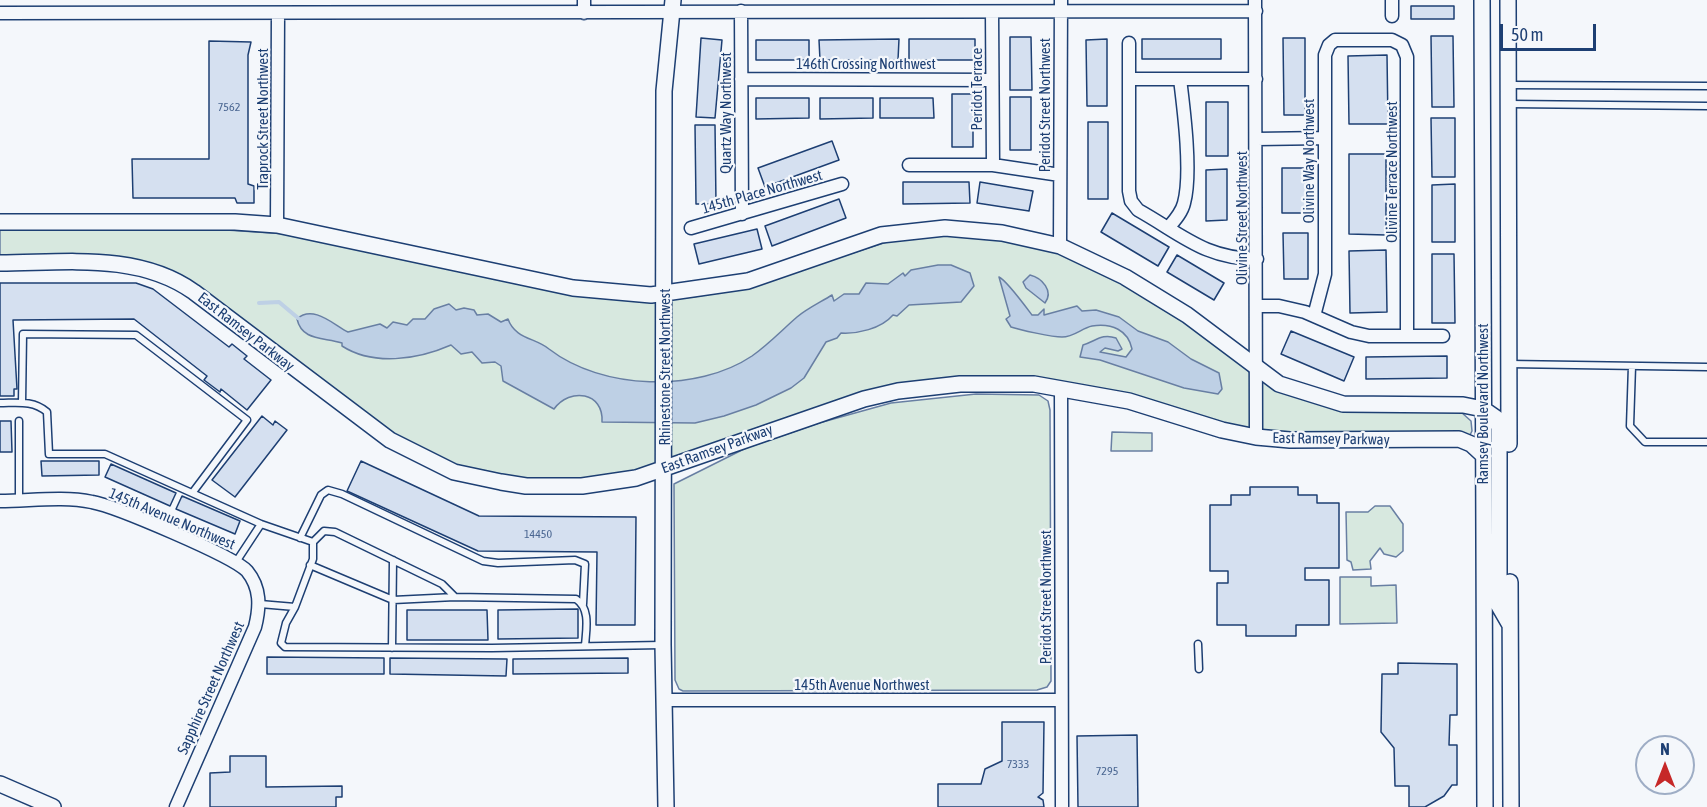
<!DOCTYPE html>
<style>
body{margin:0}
#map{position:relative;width:1707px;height:807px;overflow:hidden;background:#f4f7fb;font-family:"Asap Condensed",sans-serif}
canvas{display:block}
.north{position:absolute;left:1635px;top:735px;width:60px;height:60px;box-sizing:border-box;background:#f4f7fb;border:2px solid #9eadc5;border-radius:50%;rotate:0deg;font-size:16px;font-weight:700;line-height:24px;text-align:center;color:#1d3f73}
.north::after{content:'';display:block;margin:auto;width:21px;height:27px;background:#c62828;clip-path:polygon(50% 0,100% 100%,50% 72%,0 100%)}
.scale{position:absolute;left:1500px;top:24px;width:96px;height:27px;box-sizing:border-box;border:3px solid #1d3f73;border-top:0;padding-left:8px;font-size:18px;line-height:21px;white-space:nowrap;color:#1d3f73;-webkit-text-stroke:4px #f4f7fb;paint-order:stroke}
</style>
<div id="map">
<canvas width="1707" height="807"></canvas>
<div class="north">N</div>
<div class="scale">50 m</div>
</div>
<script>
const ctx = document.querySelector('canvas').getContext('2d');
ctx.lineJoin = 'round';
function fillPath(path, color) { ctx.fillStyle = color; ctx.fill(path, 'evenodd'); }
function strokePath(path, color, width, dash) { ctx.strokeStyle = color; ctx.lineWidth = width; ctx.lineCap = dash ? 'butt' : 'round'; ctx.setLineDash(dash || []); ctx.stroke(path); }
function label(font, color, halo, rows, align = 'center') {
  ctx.font = font + ' "Asap Condensed",sans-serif'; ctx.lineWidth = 4.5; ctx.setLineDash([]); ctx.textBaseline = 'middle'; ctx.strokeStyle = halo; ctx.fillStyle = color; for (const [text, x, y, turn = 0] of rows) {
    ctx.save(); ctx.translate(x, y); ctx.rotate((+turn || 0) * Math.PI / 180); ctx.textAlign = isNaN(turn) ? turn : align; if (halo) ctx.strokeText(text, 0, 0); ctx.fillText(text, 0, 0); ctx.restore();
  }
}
const green = new Path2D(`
 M0,230H226L287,234L571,295L642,301L693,297L741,289L896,239L946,234L1004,239L1051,250L1091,266L1157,302L1307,400L1461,412L1471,421L1472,431L1469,437L1280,432L1228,425L1056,382L834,402L644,470L599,479L536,481L473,471L434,457L398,438L154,265L124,258L0,257Z
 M976,394L1039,395L1048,401L1050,410L1051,681L1047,687L1037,690L683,691L679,689L675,680L674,484L746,448L819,423L891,403Z
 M1112,432L1152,433V451H1111Z
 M1375,506H1390L1403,524V551L1396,557L1384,554L1380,548L1370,561L1371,569L1353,570L1351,562L1347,560L1346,512H1368Z
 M1340,577H1371V586L1396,585L1397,623L1340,624Z`);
fillPath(green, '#d7e8df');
strokePath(green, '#687fa3', 1.5);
const water = new Path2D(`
 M938,265H951L970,273L974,286L961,302L909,305L897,316L893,315C881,329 857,334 841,333L837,338L826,342L804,378L791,388L756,405L724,416L695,423L602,422C604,392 570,387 554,409L503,381L501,366L495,362L482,363L472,352L461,354L451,345C417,360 373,366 342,346V343C323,337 302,341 297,319C313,304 334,325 348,332L380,324L387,328L393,322L407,325L413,319H425L434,309L449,304L456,310L464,308L474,310L477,315L488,314L501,322L508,319C515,339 536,338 549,349C602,390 697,393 752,356C769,344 782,330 797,317C808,308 821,302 832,295L834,301L844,294H859L866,283L888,284L903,273L905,276L911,270Z
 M1030,275C1042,278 1054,291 1045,303L1026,288L1023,282Z
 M999,277C1006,280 1026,307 1032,315H1038L1044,309V315L1077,306L1082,311L1096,310L1119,317L1138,331L1168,342L1191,359L1219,373L1222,389L1218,394L1184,388L1100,360L1080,357L1083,345C1096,341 1102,333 1116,338L1122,349L1118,351L1105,348L1100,352L1126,357L1132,349C1128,330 1112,323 1092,326C1082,328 1074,337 1062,337C1052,337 1020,330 1011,327L1006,319L1010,316Z`);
fillPath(water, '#bed0e5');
strokePath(water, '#687fa3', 1.5);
strokePath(new Path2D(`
 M259,303L279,302L298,318`), '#bed0e5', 4);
const building = new Path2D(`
 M1411,6H1454V19H1411Z
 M1431,36H1453L1454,107H1432Z
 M1010,37H1031L1032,90H1010Z
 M701,38L722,40L715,118L696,117Z
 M1283,38H1305V115H1284Z
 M899,39L898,60H820L819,40Z
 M909,39H975V60H909Z
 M1107,39V106H1087L1086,40Z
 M1142,39H1221V59H1142Z
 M756,40H809V60H756Z
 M209,41L251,42L248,55V184L254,186V203H237L235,198H133L132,159H209Z
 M1387,55L1388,124H1349L1348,56Z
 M952,94H973V147H952Z
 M1010,97H1031V150H1010Z
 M756,98H809V118L756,119Z
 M820,98H873V118L820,119Z
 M880,98H933L934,118H880Z
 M1206,102H1228V156H1206Z
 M1431,118H1455V177H1432Z
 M1088,122H1108V199H1088Z
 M695,125H715L716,204H696Z
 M832,141L839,160L765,187L758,168Z
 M1349,154H1386V235L1349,234Z
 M1282,168H1306L1307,213H1282Z
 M1227,169V220L1206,221V170Z
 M903,182H969L970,203L903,204Z
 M980,182L1033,191L1029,211L977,203Z
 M1455,184V242H1432V185Z
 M839,199L846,218L772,246L765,226Z
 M1112,213L1169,247L1158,266L1101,232Z
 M757,229L762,249L699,264L694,244Z
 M1283,233H1308V279H1284Z
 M1386,250L1387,312L1350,313L1349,251Z
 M1432,254H1454L1455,323H1432Z
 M1177,255L1224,283L1214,300L1167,272Z
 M0,283H136L153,289L229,347L232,344L247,356L244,359L271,380L247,410L221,389L220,392L204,380L207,376L134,319L13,320L17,389H14V396H0Z
 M1291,331L1354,357L1344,381L1281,354Z
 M1447,356V378L1366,379V357Z
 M262,416L273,425L275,421L287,430L235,497L212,480Z
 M0,421H11L12,452H0Z
 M41,461H99V475L42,476Z
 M361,461L479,516L636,517L635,625H596L597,552L478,551L347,491Z
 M111,464L176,493L170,506L105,477Z
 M1250,487H1298V495H1317V503H1339V568H1305V580H1329V625H1296V636H1246V625H1217V583H1228V571H1210V505H1231V495H1250Z
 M182,496L240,521L235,534L176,509Z
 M578,609V638L498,639V610Z
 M407,610H487L488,640H407Z
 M267,657L384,658V674H267Z
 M390,658L507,659L506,676L390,674Z
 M628,658V673L513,674V659Z
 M1398,663L1457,664V715H1450L1449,745H1457V785H1452L1444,796L1425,807H1409V786H1395L1394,748L1381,732L1382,674H1398Z
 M1002,722H1044L1043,793L1038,797L1043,800L1044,807H938V784H981L985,769L1002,761Z
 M1137,735L1138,807H1078L1077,736Z
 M230,756H266V787L342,786V797H336V807H210V773L230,772Z`);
fillPath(building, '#d5e0f0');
strokePath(building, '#1d3f73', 1.5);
const service = new Path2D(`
 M1510,85L1707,86
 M1509,104L1707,106
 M1509,364L1707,367
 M1632,366L1630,426L1645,442H1707
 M0,403C17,403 33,400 47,412L49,454H105L261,524L313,542V559L295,607L260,604
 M22,403L23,334L136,335L247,420L193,492
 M19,421V500
 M300,538L321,495L328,490L342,494L483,561L498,563L575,560L585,564L583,604
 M313,542L324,531L335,532L442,584L455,597L576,599C591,609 586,630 585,646
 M236,562L261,524
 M310,565L393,600L455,597
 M295,607L286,623L281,643L285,647L492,648L662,645
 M1198,644L1199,669
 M392,648L393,560`);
const minor = new Path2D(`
 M1255,0L1256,437
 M1392,0V16
 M741,11L742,214
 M992,12L993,165
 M0,13L1256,11
 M584,13V0
 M1129,43V191L1131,201L1138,210C1181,234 1205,259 1257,259
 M741,79L991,80
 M1129,79H1256
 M1257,139L1324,138
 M909,165H993L1060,175
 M277,225L278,13
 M1169,227C1175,220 1182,212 1184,203C1192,174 1184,111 1180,79
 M691,228L842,184
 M1060,246L1061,0
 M1257,306H1279L1305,312L1351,332L1369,336H1443
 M1314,316L1325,274V55L1329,45L1335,40H1392L1402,45L1407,57V336
 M1061,388L1062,807
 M0,501C30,501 63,496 92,502C115,506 233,556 247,571C261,588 260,607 255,627L176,807
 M664,700H1061`);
const tertiary = new Path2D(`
 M1482,0L1485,807
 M1508,0L1509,444
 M0,222H235L277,225L573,288L651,295L748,281L881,235L945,228L1002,233L1060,246L1125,277L1187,315L1279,384L1343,404L1463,405L1483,409L1496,418L1499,428V606L1510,625
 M0,263C65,263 138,252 194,292L390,440L454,472L501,482L526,486H582L636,478L864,399L898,391L960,384H1034L1129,401L1222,430L1256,437L1290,440L1459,439L1471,444L1484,456
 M1510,582L1511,807
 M0,784L53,807
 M666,807L663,645L664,91L673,0`);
strokePath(service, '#1d3f73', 9);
strokePath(minor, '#1d3f73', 15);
strokePath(tertiary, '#1d3f73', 18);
strokePath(service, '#f4f7fb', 6);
strokePath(minor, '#f4f7fb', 12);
strokePath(tertiary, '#f4f7fb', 15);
label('12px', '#4b6792', null, [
 ["7562",229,107],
 ["14450",538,534],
 ["7333",1018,764],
 ["7295",1107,771]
]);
label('15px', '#1d3f73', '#f4f7fb', [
 ["146th Crossing Northwest",866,64],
 ["Peridot Terrace",977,89,-90],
 ["Peridot Street Northwest",1045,105,-90],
 ["Quartz Way Northwest",726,113,-90],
 ["Traprock Street Northwest",263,119,-90],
 ["Olivine Way Northwest",1309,161,-90],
 ["Olivine Terrace Northwest",1392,172,-90],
 ["145th Place Northwest",762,192,-16],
 ["Olivine Street Northwest",1242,218,-90],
 ["East Ramsey Parkway",246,332,38],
 ["Rhinestone Street Northwest",665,367,-90],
 ["Ramsey Boulevard Northwest",1483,404,-90],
 ["East Ramsey Parkway",1331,439,1],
 ["East Ramsey Parkway",717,449,-20],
 ["145th Avenue Northwest",172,519,23],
 ["Peridot Street Northwest",1046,597,-90],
 ["145th Avenue Northwest",862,685],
 ["Sapphire Street Northwest",211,688,-66]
]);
</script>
